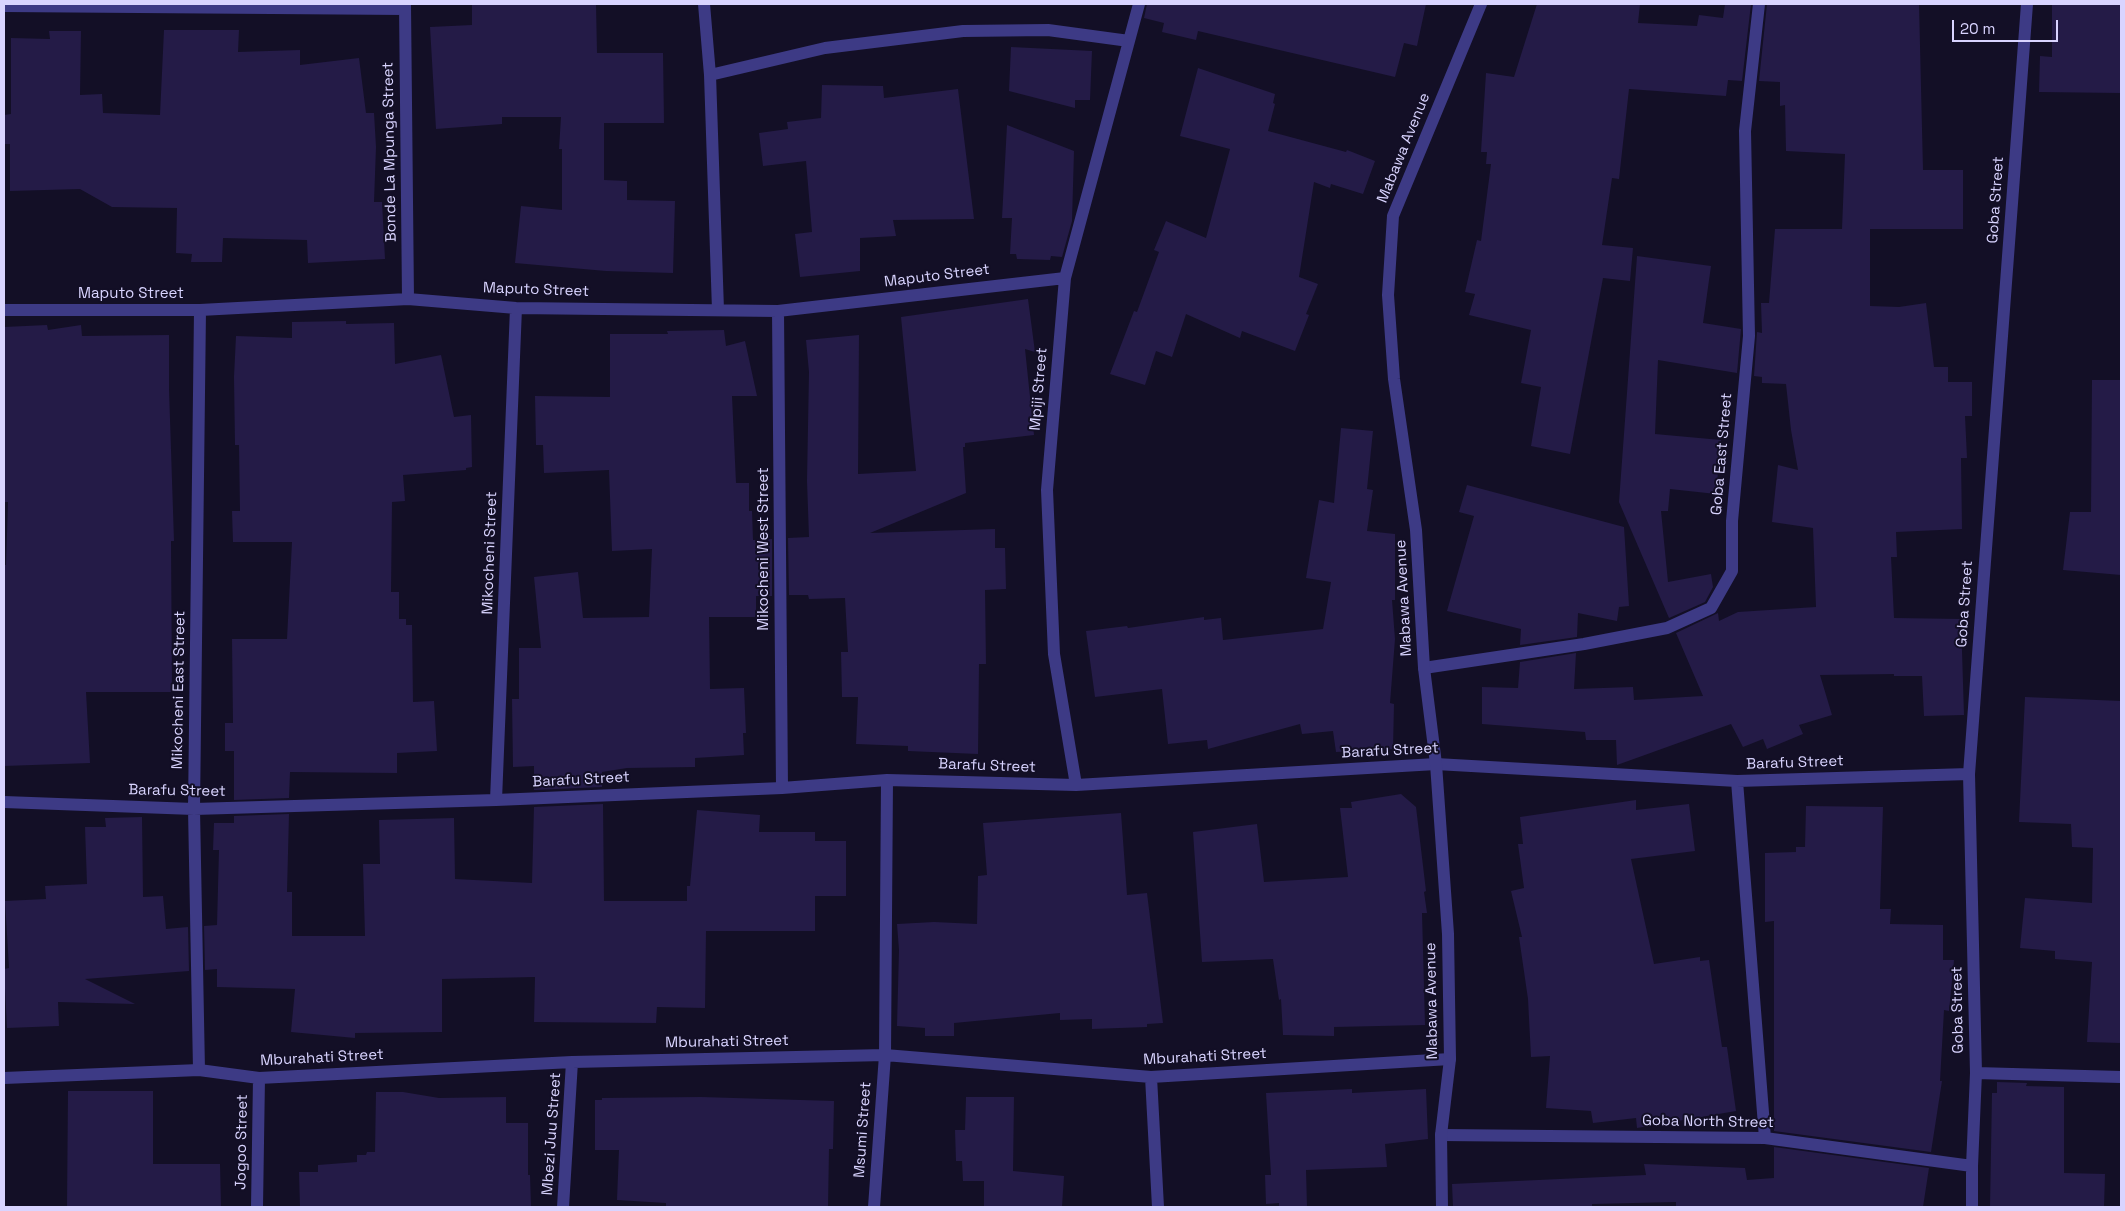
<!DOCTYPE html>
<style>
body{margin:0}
#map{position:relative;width:2125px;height:1211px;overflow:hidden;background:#130f26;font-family:"Space Grotesk",sans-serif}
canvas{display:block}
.frame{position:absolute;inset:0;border:5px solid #d9d4ff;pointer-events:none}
.scale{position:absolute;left:1952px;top:20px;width:106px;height:22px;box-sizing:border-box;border:2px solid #d9d4ff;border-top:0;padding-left:6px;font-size:15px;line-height:18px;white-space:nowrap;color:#d9d4ff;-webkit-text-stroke:4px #130f26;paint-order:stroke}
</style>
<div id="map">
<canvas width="2125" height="1211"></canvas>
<div class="frame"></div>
<div class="scale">20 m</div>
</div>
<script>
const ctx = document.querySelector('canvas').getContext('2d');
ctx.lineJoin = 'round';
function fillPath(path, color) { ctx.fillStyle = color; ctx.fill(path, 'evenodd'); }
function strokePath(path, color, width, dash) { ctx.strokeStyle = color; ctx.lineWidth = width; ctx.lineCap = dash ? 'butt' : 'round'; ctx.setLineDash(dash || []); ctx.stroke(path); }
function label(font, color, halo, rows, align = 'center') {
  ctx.font = font + ' "Space Grotesk",sans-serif'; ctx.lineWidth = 4; ctx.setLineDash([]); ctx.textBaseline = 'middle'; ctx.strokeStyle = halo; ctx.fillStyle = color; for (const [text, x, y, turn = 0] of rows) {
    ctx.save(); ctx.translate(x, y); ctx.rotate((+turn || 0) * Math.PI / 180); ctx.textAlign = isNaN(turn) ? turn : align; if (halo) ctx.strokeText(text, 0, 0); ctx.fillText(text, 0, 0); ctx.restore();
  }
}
fillPath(new Path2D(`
 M472,4H596L597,53H663L664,123H604V180L627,181V200L675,201L673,273L606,271L515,263L521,206L562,210V149H559L561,117H502V124L436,129L430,27L472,25Z
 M1147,4H1426L1417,46L1404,43L1395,77L1198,31L1196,40L1162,32L1164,23L1144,18Z
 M1537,4H1640L1638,23L1697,26L1699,15L1723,18L1725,4H1751L1742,81L1728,80L1726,96L1629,89L1619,179L1612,178L1602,245L1633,248L1630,281L1603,278L1570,454L1531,446L1541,387L1521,383L1531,330L1469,315L1475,294L1465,292L1477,240L1481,241L1491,164H1486L1487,152H1481L1486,73L1514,77Z
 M1767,4H1919L1923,170H1963V229H1870V306L1899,307L1926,303L1934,367H1948V382H1972V416H1965L1967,458H1961L1962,529L1896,532L1897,557H1891L1894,618L1961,619L1964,715L1924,716L1922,676H1894V674L1820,675L1832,715L1799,725L1803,734L1767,749L1763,739L1743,747L1731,724L1617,765L1616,740H1586L1585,732L1482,724V687L1518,688L1520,662L1576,653L1574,689L1633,687L1634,700L1703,696L1676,633L1718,613L1719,621L1738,612L1816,607L1813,528L1772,522L1778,465L1798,470L1791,430L1786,384L1762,383V377L1754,376L1757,332L1762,333L1761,303H1769L1775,229H1842L1845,154L1786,151L1785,105L1780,106V82L1759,81Z
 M2052,4H2121V93L2039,92L2040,56L2052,57Z
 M164,30H239L238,52L300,50V65L359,58L366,113H374L376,147L374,202H382L385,259L308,263L307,240L223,238L222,262H191L192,254L176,253L177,208L112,207L80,189L10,191V144H4V115L11,114V38L50,39L49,31H81L80,95L102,94L103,113L160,115Z
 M1011,47L1092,51L1090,100H1075V108L1009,91Z
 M1198,68L1275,94L1273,103L1275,104L1268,131L1346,152L1347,150L1375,161L1363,194L1331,184L1330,188L1314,182L1299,277L1318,284L1306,314L1309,315L1295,351L1242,331L1240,338L1186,314L1172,357L1156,351L1145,385L1110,374L1134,311L1137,312L1159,252L1154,250L1166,221L1206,238L1230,149L1180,136Z
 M822,85L883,86L884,98L958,89L974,219L893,220L896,236L860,238V271L800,277L795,234L812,232L806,161L763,166L759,133L788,129L787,122L821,118Z
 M1007,125L1074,151L1072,221L1062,257L1051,256L1050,260L1017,259L1016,254H1010L1012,218H1002Z
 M1637,256L1711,266L1703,323L1741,329L1737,373L1658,360L1655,434L1721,440L1716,494L1670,489L1668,511H1661L1668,582L1711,574L1713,587L1705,602L1669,618L1619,502Z
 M1028,299L1035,352L1025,349L1034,435L965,443V447H963L966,493L870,533L995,529V548H1005L1006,589L985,590L986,664H979L978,754L908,751V746L856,744L858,697H842L841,652H848L845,598L809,599L808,595H789L788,538L809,537L807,481L809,372L806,340L859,335L858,474L916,471L901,317Z
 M346,321V324L394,323L395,364L441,355L454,417L471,415L472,467L466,468V470L403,475L405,501L392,502L391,592H399V619H406V625H412L413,702L434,701L437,751L397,753V773L290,772L289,798L234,800V751H225V723H233L232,639H287L292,542H233L232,511H240L239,445H235L234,377L236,336L292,338V322Z
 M47,325L48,330L81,325L82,336L169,335V389L174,541H171L172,692H86L90,763L4,766V565H6L8,502H4V327Z
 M724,330L726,346L745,341L757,396H732L736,483H749V511H752L753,540L772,539V596H756V617H709L710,689L744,688L746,733H743L744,755L695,758V767L627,768L602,772V787L534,790V766L513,767L512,699H519V648H541L534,577L578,572L583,618L649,617L652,549L612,551L609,470L544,473L543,445H536L535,396L610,397V334H668L667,331Z
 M2092,380H2121V575L2063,570L2070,512H2091Z
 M1341,428L1373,431L1367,489L1373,490L1367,531L1395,534V600H1392L1395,639L1390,703L1394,704L1393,749L1336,752L1333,731L1302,734L1300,724L1208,749L1207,740L1168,744L1162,689L1095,697L1086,631L1127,626L1128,628L1204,617V620L1221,618L1223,640L1323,629L1331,582L1306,578L1319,500L1334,503Z
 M1467,485L1624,527L1629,606L1619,607L1617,621L1578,613L1577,637L1520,645L1521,629L1447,611L1474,516L1459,512Z
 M2025,697L2121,701V1043L2087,1042L2092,962L2055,959V951L2020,948L2025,898L2092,903L2093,848L2072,847L2071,824L2019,822Z
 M1401,794L1416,807L1426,891L1424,892L1427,913H1422L1425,1025L1334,1027V1036L1283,1035L1281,999L1279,1000L1273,959L1202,962L1193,832L1257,824L1264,882L1348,877L1340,808H1352L1351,802Z
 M1636,800V810L1689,804L1695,851L1631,859L1654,964L1700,957V961L1709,960L1722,1047H1727L1736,1111L1637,1128L1636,1118L1593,1123L1591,1111L1546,1108L1550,1056L1531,1057L1528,999L1519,937H1522L1511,891L1524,888L1518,844H1523L1520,817Z
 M603,804L604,901H687V886H690L697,810L760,815L759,832H815V841H846V896H815V931H706L705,1008L657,1007L656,1023L534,1022L535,977L442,979V1032L355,1033V1038L291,1032L295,989L217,987V969L205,970L204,926L217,925L219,850H213L214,823H234V816L289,814L287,892H292V936H365L363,864H380L379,820L454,818L455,879L532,883L534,807Z
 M1806,806L1883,807L1880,909H1891L1890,924L1943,925V960H1954L1949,1011L1944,1010L1940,1081H1942L1931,1152L1774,1131V921L1765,922V853L1796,852V847H1805Z
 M1121,813L1127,895L1147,893L1163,1023L1147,1024V1027L1092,1029V1019L1060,1020V1013L954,1023V1036H925V1028L897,1026L899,950L897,924L934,922L977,924L978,876L987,875L983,823Z
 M142,817L143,897L163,896L166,929L188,927L189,971L85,979L135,1004L58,1002L59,1026L7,1028L4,969L9,968L5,901L46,899L45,886L87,884L85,827H106L105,818Z
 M1997,1082L2027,1083L2026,1086L2064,1087V1173L2105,1174L2104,1207H1990L1992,1093H1997Z
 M1352,1089V1093L1426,1089L1428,1139L1385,1144L1387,1167L1306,1170L1307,1207H1279V1203L1266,1204L1265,1175H1271L1266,1093Z
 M68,1091H153V1164H220L221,1207H67Z
 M376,1092H403L439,1098L506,1097V1123H528V1175H530L531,1207H300L299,1172H318V1165L357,1162V1155H366L367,1152H375Z
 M701,1097L834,1101L833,1149H829L828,1207H666V1203L617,1200L619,1150H595V1100H602V1098Z
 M966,1097H1014L1013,1171L1064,1176L1062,1207H984V1181H963L962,1161H956L955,1130H965Z
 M1774,1147L1929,1168L1923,1207H1676V1202L1592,1204V1207H1453L1452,1184L1646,1175L1644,1164L1745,1168L1747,1180L1774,1178Z`), '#241b47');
strokePath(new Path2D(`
 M405,4L408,299
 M704,4L710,75L718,310
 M4,6L405,9
 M710,75L825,48L963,31L1048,30L1129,41
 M4,310H200L408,299L516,308L778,311L1065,278
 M778,311L782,788
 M1424,668L1584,644L1667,628L1711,608L1732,571V521L1749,336L1745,131L1759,4
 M1737,781L1765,1138
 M1076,785L1054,654L1047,490L1065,278L1139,4
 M496,800L516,308
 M4,802L194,809L496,800L782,788L887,780L1076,785L1436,764L1737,781L1969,774
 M199,1070L194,809L200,310
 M1976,1073L2121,1077
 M1151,1077L1158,1207
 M4,1078L199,1070L259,1078L572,1062L885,1055L1151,1077L1450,1059
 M1441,1135L1765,1138L1972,1166
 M257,1207L259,1078
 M563,1207L572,1062
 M874,1207L885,1055L887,780
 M1972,1207V1166L1976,1073L1969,774L2027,4`), '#3d3a85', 12);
strokePath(new Path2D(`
 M1442,1207L1441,1135L1450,1059L1448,934L1436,764L1424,668L1416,530L1394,379L1388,295L1393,216L1481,4`), '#3d3a85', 12);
label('15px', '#d9d4ff', '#130f26', [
 ["Mabawa Avenue",1404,148,-68],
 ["Bonde La Mpunga Street",390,152,-91],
 ["Goba Street",1996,200,-86],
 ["Maputo Street",937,276,-7],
 ["Maputo Street",536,290,2],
 ["Maputo Street",131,294],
 ["Mpiji Street",1039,389,-85],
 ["Goba East Street",1722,454,-85],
 ["Mikocheni West Street",764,549,-90],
 ["Mikocheni Street",490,553,-88],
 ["Mabawa Avenue",1404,598,-93],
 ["Goba Street",1965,604,-86],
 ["Mikocheni East Street",179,690,-89],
 ["Barafu Street",1390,751,-3],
 ["Barafu Street",1795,763,-2],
 ["Barafu Street",987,766,2],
 ["Barafu Street",581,780,-3],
 ["Barafu Street",177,791,1],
 ["Mabawa Avenue",1432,1001,-91],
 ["Goba Street",1958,1010,-91],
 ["Mburahati Street",727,1042,-1],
 ["Mburahati Street",1205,1057,-3],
 ["Mburahati Street",322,1058,-3],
 ["Goba North Street",1708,1122,1],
 ["Msumi Street",863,1130,-86],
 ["Mbezi Juu Street",552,1134,-86],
 ["Jogoo Street",242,1142,-89]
]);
</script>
